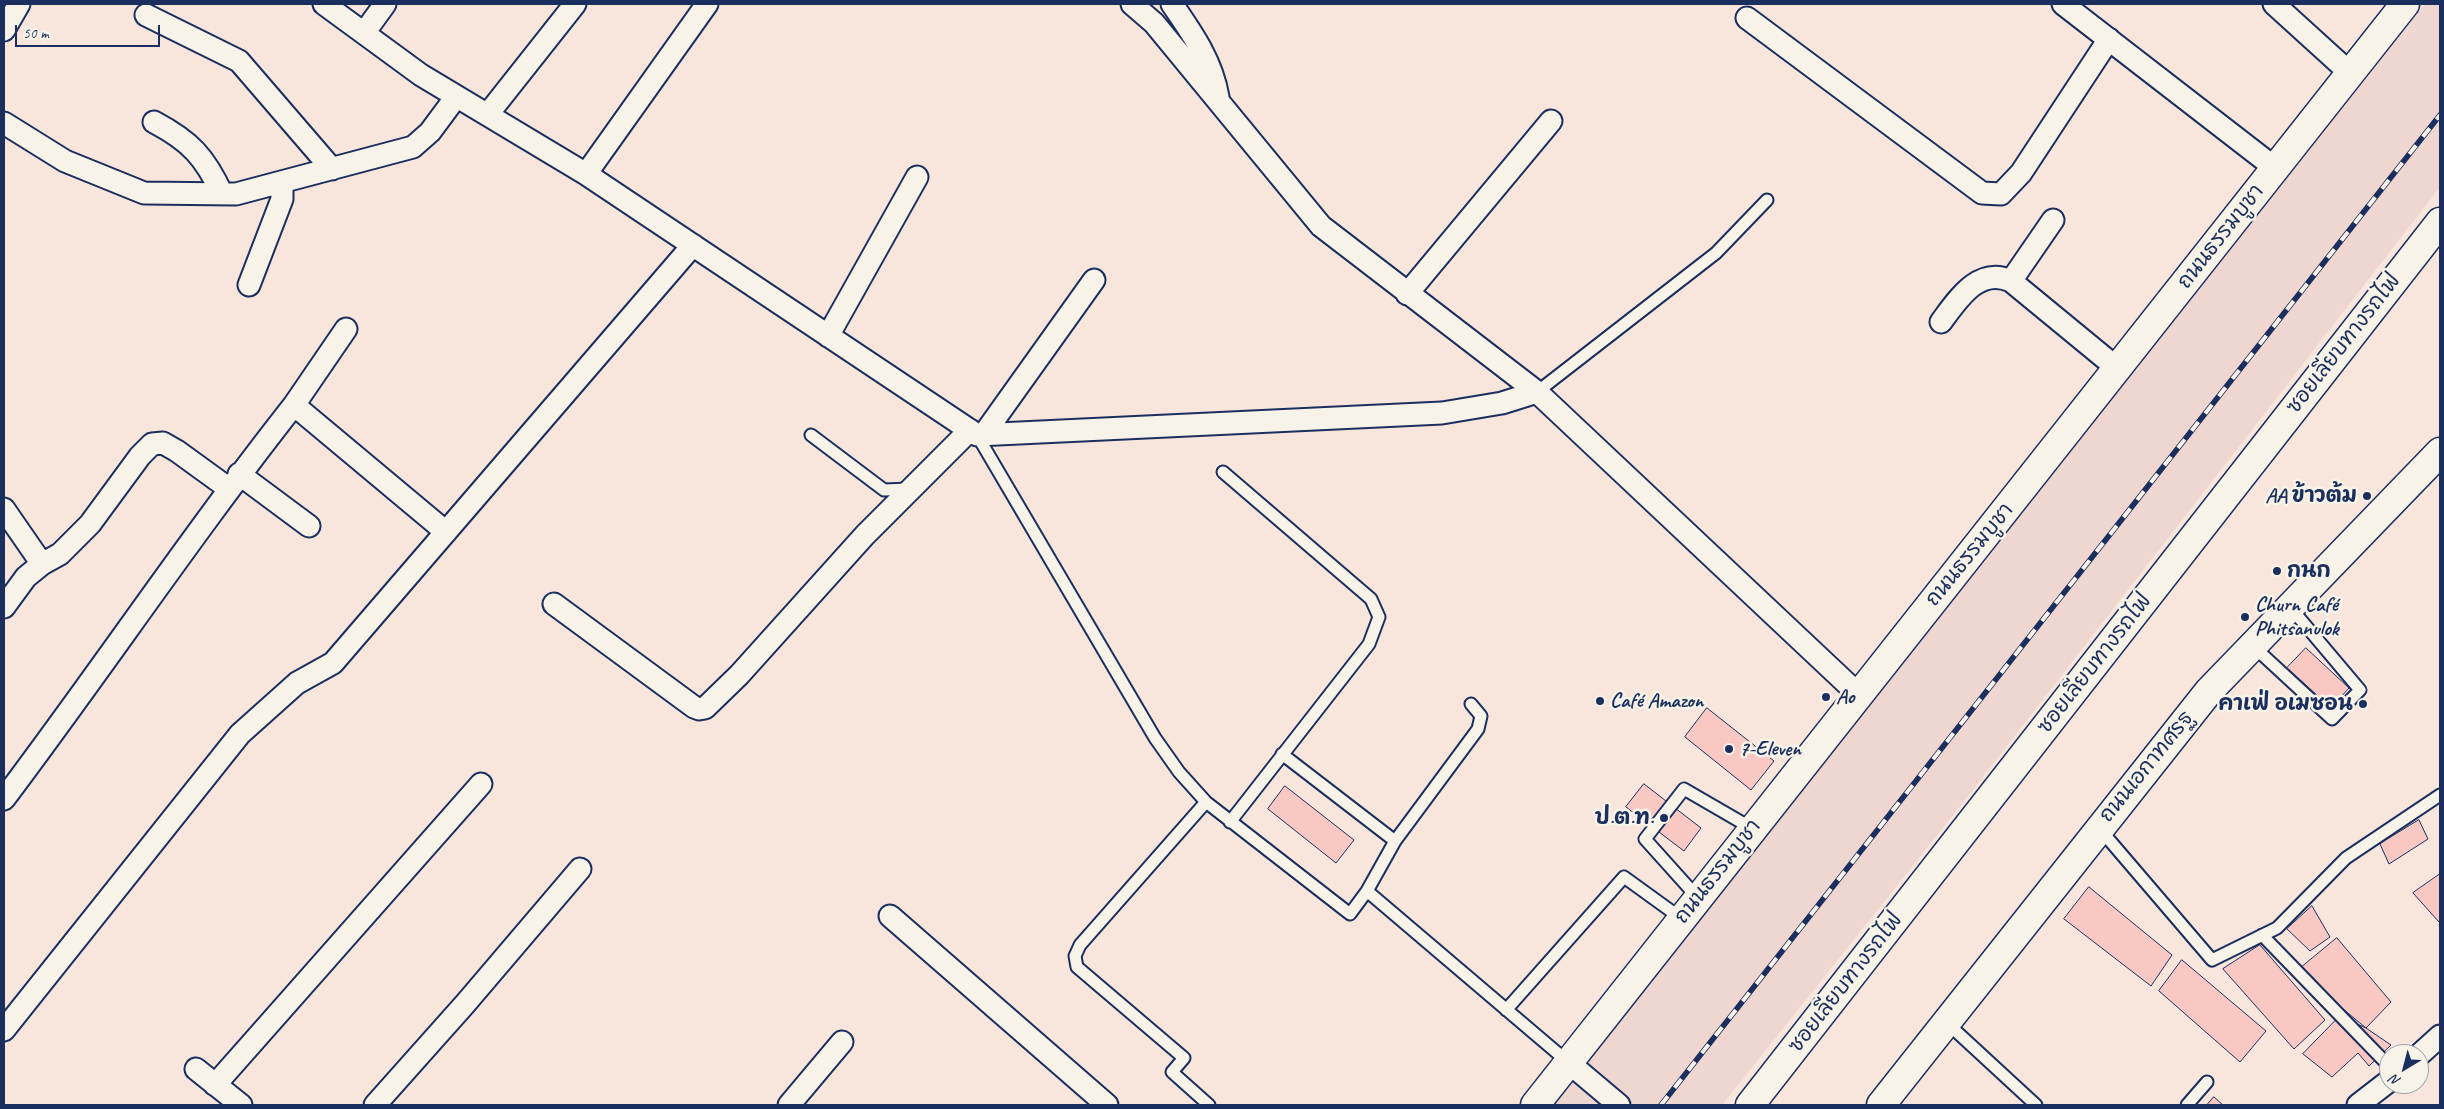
<!DOCTYPE html>
<meta charset="utf-8">
<style>
body{margin:0}
#map{position:relative;width:2444px;height:1109px;overflow:hidden;background:#f8e6dd;font-family:Caveat,sans-serif}
canvas{display:block}
.frame{position:absolute;inset:0;border:5px solid #1b2f5e;pointer-events:none}
.north{position:absolute;left:2379px;top:1044px;width:50px;height:50px;box-sizing:border-box;background:#f7f3e8;border:1px solid #9fa5b1;border-radius:50%;rotate:217deg;font-size:14px;font-weight:700;line-height:20px;text-align:center;color:#1b2f5e}
.north::after{content:'';display:block;margin:auto;width:18px;height:22px;background:#1b2f5e;clip-path:polygon(50% 0,100% 100%,50% 72%,0 100%)}
.scale{position:absolute;left:15px;top:25px;width:145px;height:22px;box-sizing:border-box;border:2px solid #1b2f5e;border-top:0;padding-left:6px;font-size:15px;line-height:18px;white-space:nowrap;color:#1b2f5e;-webkit-text-stroke:4px #f7f3e8;paint-order:stroke}
</style>
<div id="map">
<canvas width="2444" height="1109"></canvas>
<div class="frame"></div>
<div class="north">N</div>
<div class="scale">50 m</div>
</div>
<script>
const ctx = document.querySelector('canvas').getContext('2d');
ctx.lineJoin = 'round';
function fillPath(path, color) { ctx.fillStyle = color; ctx.fill(path, 'evenodd'); }
function strokePath(path, color, width, dash) { ctx.strokeStyle = color; ctx.lineWidth = width; ctx.lineCap = dash ? 'butt' : 'round'; ctx.setLineDash(dash || []); ctx.stroke(path); }
function label(font, color, halo, rows, align = 'center') {
  ctx.font = font + ' Caveat,"Playpen Sans Thai",sans-serif'; ctx.lineWidth = 5; ctx.setLineDash([]); ctx.textBaseline = 'middle'; ctx.strokeStyle = halo; ctx.fillStyle = color; for (const [text, x, y, turn = 0] of rows) {
    ctx.save(); ctx.translate(x, y); ctx.rotate((+turn || 0) * Math.PI / 180); ctx.textAlign = isNaN(turn) ? turn : align; if (halo) ctx.strokeText(text, 0, 0); ctx.fillText(text, 0, 0); ctx.restore();
  }
}
fillPath(new Path2D(`
 M2425,4H2440V187L1962,804L1722,1105H1552Z`), '#efd6d0');
const building = new Path2D(`
 M2306,648L2349,688L2331,708L2287,668Z
 M1707,708L1774,761L1751,790L1685,737Z
 M1644,784L1701,828L1684,851L1626,807Z
 M1285,786L1354,840L1336,863L1268,809Z
 M2419,820L2428,839L2389,864L2380,844Z
 M2440,874V921L2439,922L2413,893Z
 M2089,887L2172,955L2151,986L2064,919Z
 M2312,906L2330,937L2310,951L2287,929Z
 M2337,938L2391,1002L2366,1028L2297,971Z
 M2260,945L2325,1020L2294,1049L2223,969Z
 M2182,960L2266,1031L2240,1062L2159,991Z
 M2340,1016L2366,1028L2391,1045L2369,1066L2358,1053L2332,1077L2303,1054Z
 M2214,1097L2223,1105H2207Z`);
fillPath(building, '#f9c8c3');
strokePath(building, '#1b2f5e', 1);
const service = new Path2D(`
 M1537,392L1716,253L1767,200
 M811,435L884,490L909,489
 M977,435L1155,738L1179,772L1206,802L1350,914L1367,891L1568,1062
 M1223,472L1371,599L1379,617L1369,644L1230,822
 M2253,646L2332,719L2360,690L2290,607
 M1282,754L1395,841
 M1206,802L1080,945L1075,956L1077,967L1184,1058L1172,1072L1209,1105
 M2099,828L2212,960L2277,928L2346,858L2440,795
 M1367,891L1395,841L1478,729L1481,716L1471,704
 M1698,898L1645,839L1684,789L1753,829
 M2262,935L2389,1066
 M1506,1010L1624,877L1682,919
 M1946,1022L2036,1105
 M2187,1105L2207,1082`);
const minor = new Path2D(`
 M324,4L421,75L586,174L977,435L1442,413L1502,403L1537,392
 M1132,4L1154,23L1321,226L1537,392L1859,695
 M1172,4C1192,33 1212,61 1218,97
 M2063,4L2275,168
 M2274,4L2350,73
 M146,15L239,61L332,169
 M1747,18L1982,193L2001,194L2021,173L2109,39
 M4,30L19,4
 M364,33L385,4
 M488,114L575,4
 M154,122C190,141 205,157 222,194
 M4,123L65,161L144,193L236,194L413,147L430,132L456,97
 M586,174L707,4
 M2053,220L2011,281L2118,369
 M249,285L282,199V182
 M1407,294L1551,121
 M1941,322C1958,299 1979,266 2011,281
 M828,336L917,177
 M294,405L346,329
 M984,434L1094,280
 M239,474L309,526
 M4,509L42,564
 M554,604L694,707L699,709L705,708L739,675L865,535L970,430
 M4,607L26,577L42,564L60,554L90,524L140,456L152,444L163,443L177,451L228,488
 M4,799C102,669 193,533 294,405L446,532
 M890,916L1107,1105
 M4,1030L240,734L297,683L333,663L693,245
 M2419,1055L2440,1036
 M1568,1062L1619,1105
 M196,1069L241,1105
 M215,1085L481,784
 M375,1105L465,1004L580,869
 M789,1105L842,1042
 M2358,1105L2389,1081`);
const tertiary = new Path2D(`
 M1750,1105L2440,222`);
const secondary = new Path2D(`
 M1535,1105L2405,4
 M1881,1105L2209,691L2440,452`);
strokePath(service, '#1b2f5e', 15);
strokePath(minor, '#1b2f5e', 25);
strokePath(tertiary, '#1b2f5e', 31);
strokePath(secondary, '#1b2f5e', 31);
strokePath(service, '#f7f3e8', 11);
strokePath(minor, '#f7f3e8', 21);
strokePath(tertiary, '#f7f3e8', 28);
strokePath(secondary, '#f7f3e8', 28);
const rail = new Path2D(`
 M1661,1105L2440,115`);
strokePath(rail, '#1b2f5e', 5.5);
strokePath(rail, '#f7f3e8', 4, [11]);
for (const [x, y, r, color] of [
 [2367,496,5,"#1b2f5e"],
 [2277,571,5,"#1b2f5e"],
 [2245,617,5,"#1b2f5e"],
 [1826,697,5,"#1b2f5e"],
 [1600,701,5,"#1b2f5e"],
 [2363,704,5,"#1b2f5e"],
 [1729,749,5,"#1b2f5e"],
 [1664,818,5,"#1b2f5e"]
]) { const dot = new Path2D(); dot.arc(x, y, r, 0, 2 * Math.PI); ctx.fillStyle = color; ctx.fill(dot); strokePath(dot, '#f7f3e8', 2); }
label('21px', '#1b2f5e', '#f7f3e8', [
 ["ถนนธรรมบูชา",2221,237,-52],
 ["ซอยเลียบทางรถไฟ",2344,344,-52],
 ["ถนนธรรมบูชา",1970,555,-51],
 ["ซอยเลียบทางรถไฟ",2095,664,-52],
 ["ถนนเอกาทศรฐ",2147,767,-51],
 ["ถนนธรรมบูชา",1718,872,-52],
 ["ซอยเลียบทางรถไฟ",1846,983,-52]
]);
label('bold 21px', '#1b2f5e', '#f7f3e8', [
 ["AA ข้าวต้ม",2357,496,"right"],
 ["กนก",2287,571],
 ["Churn Café",2255,605],
 ["Phitsanulok",2255,629],
 ["Ao",1836,697],
 ["Café Amazon",1610,701],
 ["คาเฟ่ อเมซอน",2353,704,"right"],
 ["7-Eleven",1739,749],
 ["ป.ต.ท.",1654,818,"right"]
], 'left');
</script>
